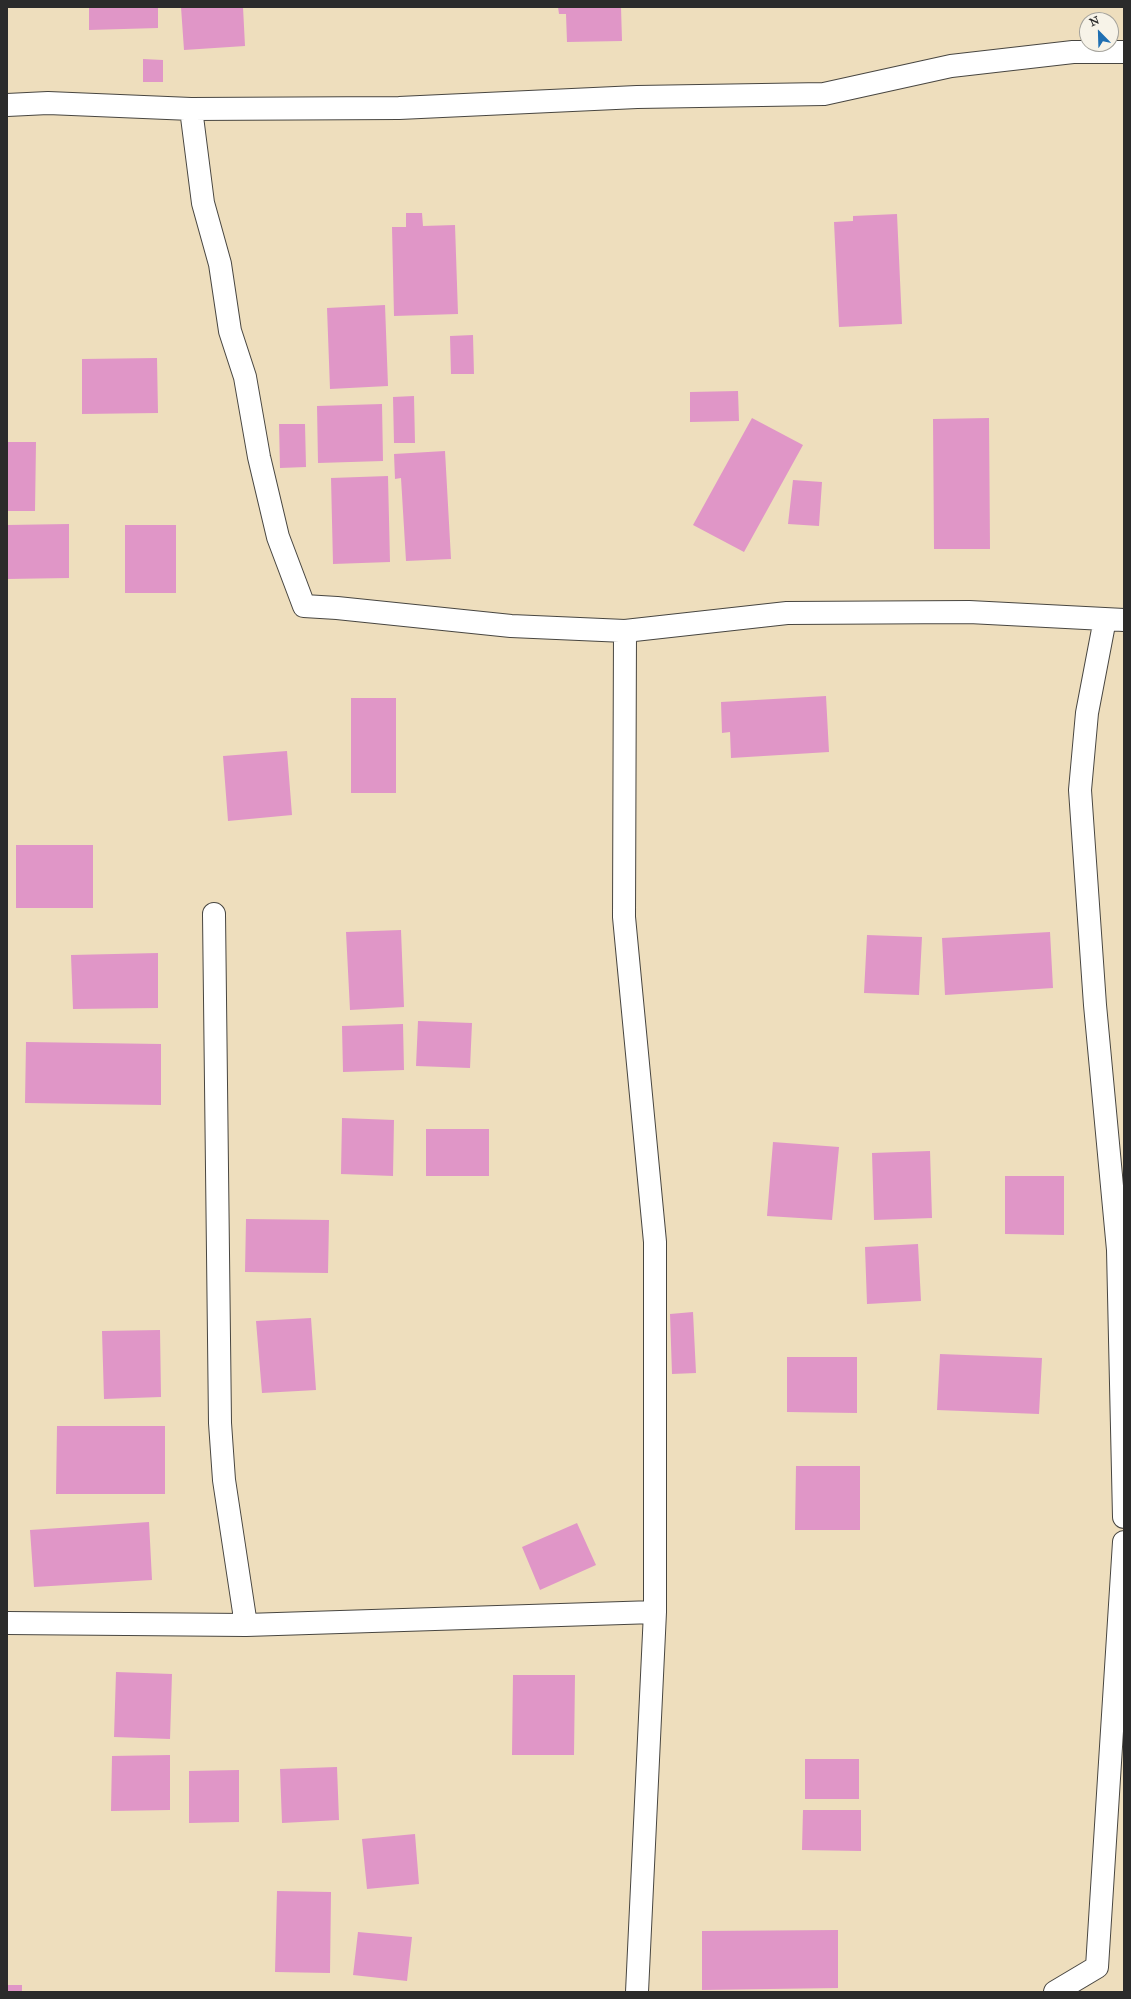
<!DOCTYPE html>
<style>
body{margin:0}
#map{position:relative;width:1131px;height:1999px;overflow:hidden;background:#eedebd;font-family:"IM FELL Great Primer",serif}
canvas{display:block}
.frame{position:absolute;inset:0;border:8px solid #2b2b2b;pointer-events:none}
.north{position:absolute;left:1079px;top:12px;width:40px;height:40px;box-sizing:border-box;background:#f7f3e8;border:1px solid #a5a39c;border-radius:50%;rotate:337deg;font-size:11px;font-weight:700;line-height:16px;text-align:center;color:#2b2b2b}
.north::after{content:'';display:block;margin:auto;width:14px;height:18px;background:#1f6fb2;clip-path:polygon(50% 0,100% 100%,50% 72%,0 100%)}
</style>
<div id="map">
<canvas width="1131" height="1999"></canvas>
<div class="frame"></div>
<div class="north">N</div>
</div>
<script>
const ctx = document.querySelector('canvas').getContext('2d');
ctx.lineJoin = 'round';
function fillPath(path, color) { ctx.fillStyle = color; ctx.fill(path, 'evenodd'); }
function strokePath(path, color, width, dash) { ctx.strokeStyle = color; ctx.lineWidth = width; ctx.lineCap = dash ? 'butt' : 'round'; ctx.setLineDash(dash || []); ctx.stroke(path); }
fillPath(new Path2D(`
 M89,7H158V28L89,30Z
 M181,7H243L245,46L184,50Z
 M558,7H621L622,41L567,42L566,14H559Z
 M143,59L163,60V82H143Z
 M406,213H422L423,226L455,225L458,314L394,316L392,227H406Z
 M897,214L902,324L839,327L834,222L853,221V216Z
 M385,305L388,386L330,389L327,308Z
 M473,335L474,374H451L450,336Z
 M157,358L158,413L82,414V359Z
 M738,391L739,421L690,422V392Z
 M414,396L415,443H394L393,397Z
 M382,404L383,461L318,463L317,406Z
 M752,418L803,445L744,552L693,525Z
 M989,418L990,549H934L933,419Z
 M279,424H305L306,467L280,468Z
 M7,442H36L35,511H7Z
 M445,451L451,559L406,561L401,478L395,479L394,454Z
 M388,476L390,562L333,564L331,478Z
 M793,480L822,482L819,526L788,524Z
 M69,524V578L7,579V525Z
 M125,525H176V593H125Z
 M826,696L829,752L731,758L730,732L722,733L721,702Z
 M351,698H396V793H351Z
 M287,751L292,815L228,821L223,756Z
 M16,845H93V908H16Z
 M401,930L404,1007L350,1010L346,932Z
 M1050,932L1053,988L945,995L942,938Z
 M867,935L922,937L919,995L864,993Z
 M158,953V1008L73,1009L71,955Z
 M418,1021L472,1023L470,1068L416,1066Z
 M403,1024L404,1070L343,1072L342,1026Z
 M26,1042L161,1044V1105L25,1103Z
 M342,1118L394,1120L393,1176L341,1174Z
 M426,1129H489V1176H426Z
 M773,1142L839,1147L832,1220L767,1216Z
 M930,1151L932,1218L874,1220L872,1153Z
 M1005,1176H1064V1235L1005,1234Z
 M246,1219L329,1220L328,1273L245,1272Z
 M918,1244L921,1301L867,1304L865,1247Z
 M693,1312L696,1373L672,1374L670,1314Z
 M311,1318L316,1390L262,1393L256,1321Z
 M160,1330L161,1397L104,1399L102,1331Z
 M940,1354L1042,1358L1039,1414L937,1410Z
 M787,1357H857V1413L787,1412Z
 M57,1426H165V1494H56Z
 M796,1466H860V1530H795Z
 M149,1522L152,1580L34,1587L30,1530Z
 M577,1523L596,1565L540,1590L522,1547Z
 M116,1672L172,1674L170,1739L114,1737Z
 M513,1675H575L574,1755H512Z
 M170,1755V1810L111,1811L112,1756Z
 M805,1759H859V1799H805Z
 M337,1767L339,1820L282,1823L280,1769Z
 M239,1770V1822L189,1823V1771Z
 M803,1810H861V1851L802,1850Z
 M415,1834L419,1884L367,1889L362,1839Z
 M277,1891L331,1892L330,1973L275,1972Z
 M838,1930V1988L702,1990V1931Z
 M358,1932L412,1937L407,1981L353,1975Z
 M7,1985H22V1992H7Z`), '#e096c7');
const street = new Path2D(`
 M7,105L48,103L191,109L399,108L637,97L824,94L951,66L1073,52H1124
 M191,109L203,203L220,264L230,331L245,377L259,457L278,537L304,606L337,608L511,626L625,631L787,613L969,612L1124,620
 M1105,619L1087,713L1080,790L1095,1005L1118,1250L1124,1517
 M625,631L624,917L655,1242V1612L637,1992
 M214,914L220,1423L224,1480L246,1625
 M7,1623L246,1625L655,1612
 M1055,1992L1097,1967L1124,1542`);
strokePath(street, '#484641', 24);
strokePath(street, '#fff', 22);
</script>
